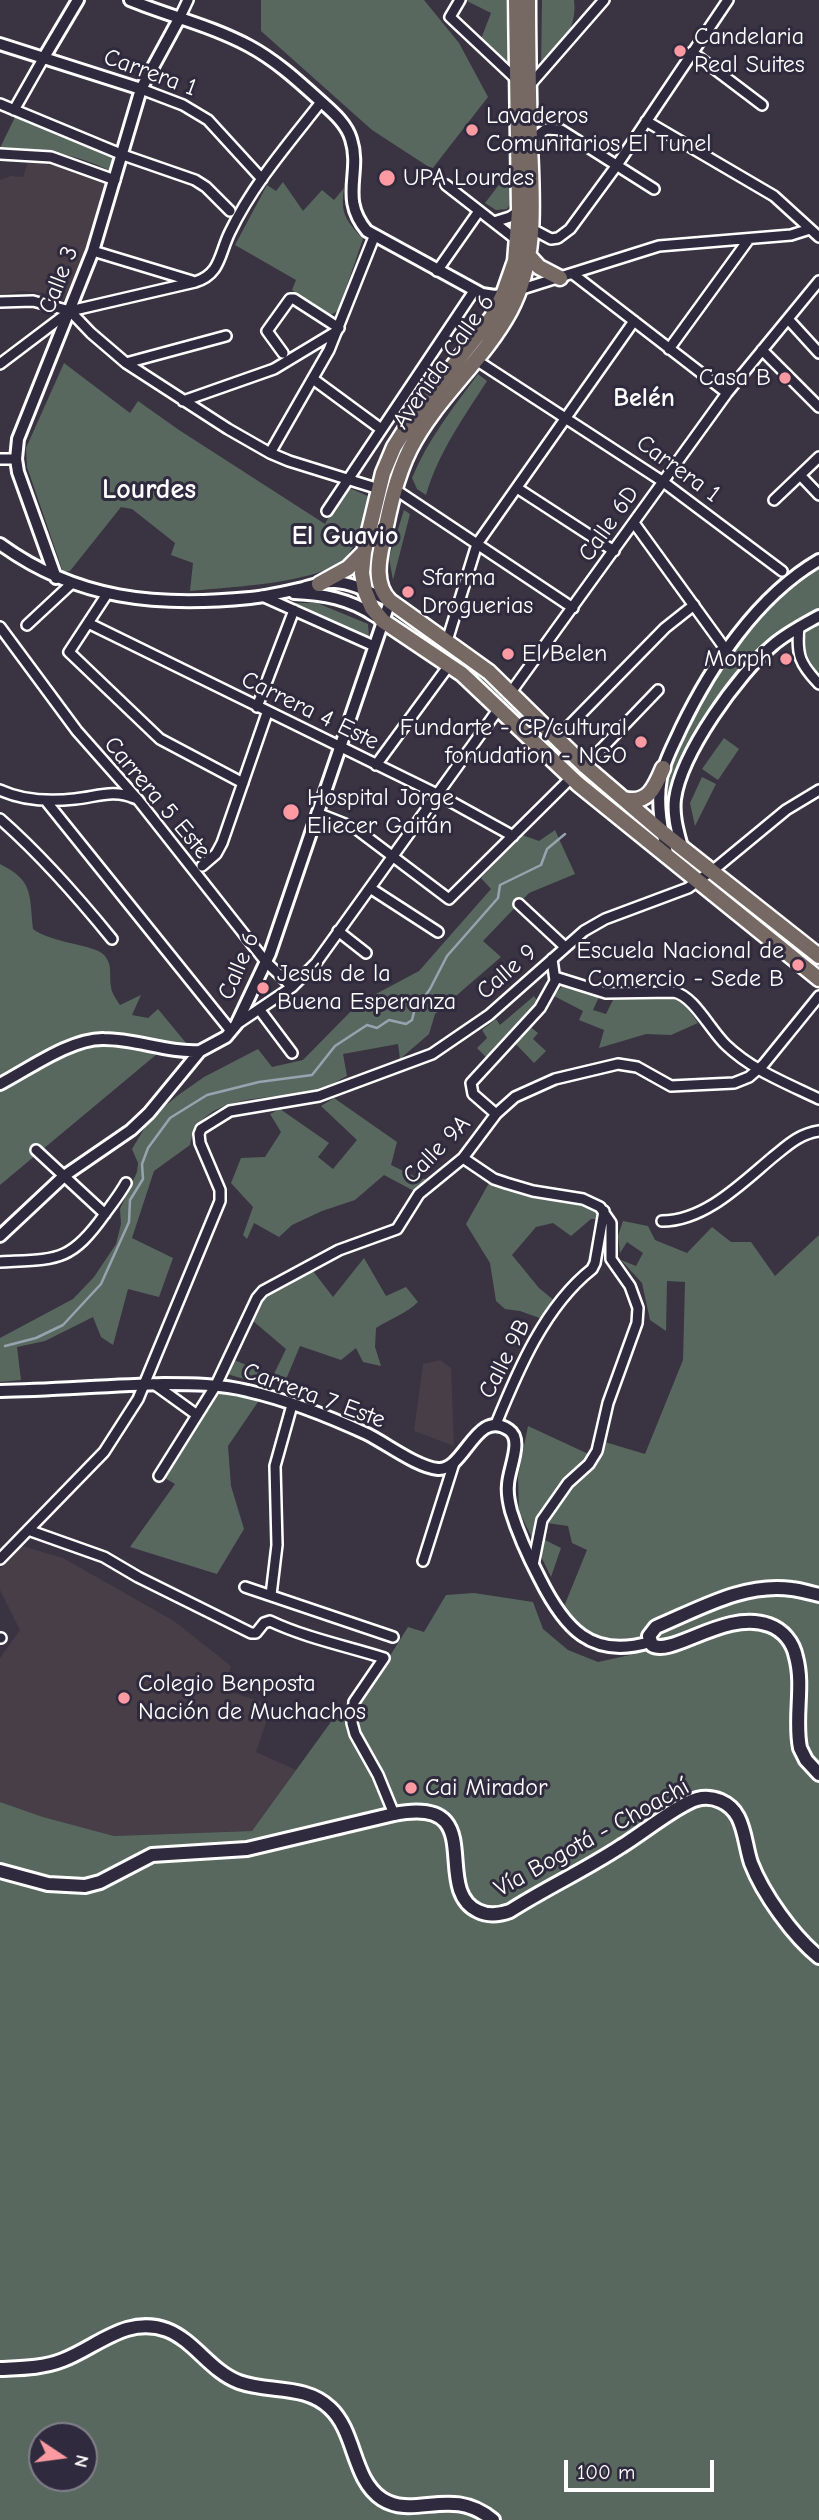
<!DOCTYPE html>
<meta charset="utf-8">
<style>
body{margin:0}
#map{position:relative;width:819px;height:2520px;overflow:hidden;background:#3a3342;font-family:"Comic Neue",sans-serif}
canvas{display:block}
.north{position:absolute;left:28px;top:2422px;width:70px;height:70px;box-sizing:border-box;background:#2f2a3d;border:2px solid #827f8b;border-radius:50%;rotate:103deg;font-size:19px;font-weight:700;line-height:28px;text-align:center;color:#fff}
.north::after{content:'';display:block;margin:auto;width:24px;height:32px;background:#ff9aa2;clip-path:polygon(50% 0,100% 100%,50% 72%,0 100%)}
.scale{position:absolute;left:564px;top:2460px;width:150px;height:32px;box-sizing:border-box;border:4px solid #fff;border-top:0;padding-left:9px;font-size:21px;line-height:24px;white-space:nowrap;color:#fff;-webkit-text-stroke:5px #2f2a3d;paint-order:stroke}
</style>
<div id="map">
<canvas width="819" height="2520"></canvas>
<div class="north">N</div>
<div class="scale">100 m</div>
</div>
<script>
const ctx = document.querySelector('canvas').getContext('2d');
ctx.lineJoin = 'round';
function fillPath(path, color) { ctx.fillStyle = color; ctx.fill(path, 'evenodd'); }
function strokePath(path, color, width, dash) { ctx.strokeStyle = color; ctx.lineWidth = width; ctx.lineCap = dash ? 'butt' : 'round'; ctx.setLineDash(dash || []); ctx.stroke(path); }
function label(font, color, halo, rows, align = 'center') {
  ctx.font = font + ' "Comic Neue",sans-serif'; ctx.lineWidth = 6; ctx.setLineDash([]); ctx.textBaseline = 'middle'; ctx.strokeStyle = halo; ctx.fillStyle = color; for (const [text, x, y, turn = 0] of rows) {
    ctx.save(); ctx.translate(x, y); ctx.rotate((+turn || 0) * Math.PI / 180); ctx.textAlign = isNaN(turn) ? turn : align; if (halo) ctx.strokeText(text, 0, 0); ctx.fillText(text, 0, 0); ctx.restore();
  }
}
fillPath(new Path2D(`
 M28,161L74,169L110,183L69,297L60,301L44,293L21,291L0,295V180L11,176L23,177Z
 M440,1360L451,1368L454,1446L414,1431L423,1364Z
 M22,1546L63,1558L174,1621L231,1666L224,1690L272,1705L256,1752L296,1770L252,1831L114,1836L43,1817L0,1802V1658L20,1630L0,1590V1569Z`), '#483e48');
fillPath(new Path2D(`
 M261,0H424L459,43L488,97L432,169L372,130L261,31Z
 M465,0H506L509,68L481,39L491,13Z
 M542,0H574C578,30 558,48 541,71Z
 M16,115L117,157L111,171C69,152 45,149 0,148Z
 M511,169C512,182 516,197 507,209L496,210L485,203Z
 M283,182L303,211L322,190L334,200L344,188C340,214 346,220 363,239L338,311L326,317L292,290L296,280L235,245L267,185L276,191Z
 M64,363L130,413L138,401L179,430L325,524L345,486L370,497C364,516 360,541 346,557C321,584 227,587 190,591L193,563L171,555L175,543L132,509L121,507L70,571L63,572L27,467L26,448Z
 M478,374L487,381C464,417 438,453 426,495L417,489L412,478C428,439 453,408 478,374Z
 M404,510L410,514L393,580L389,558Z
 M819,568V611L761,650L694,741L674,826L667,825C656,786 675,751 692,718C700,704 706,688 715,675C740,635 778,593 819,568Z
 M291,603H317L368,624L369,637Z
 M406,621L478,670L616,800L612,805L403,628Z
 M819,622V674C808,659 799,646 808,628Z
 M724,738L739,749L718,780L702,769Z
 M702,777L716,784L695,826L690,803Z
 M555,830L575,874L529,893L483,941L501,957L435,1014L429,1034L400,1059L398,1044L343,1054L347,1076C334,1083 321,1090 307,1093C268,1099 199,1094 190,1145L154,1171L132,1238L173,1258L159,1297L128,1289L113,1345L101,1337L93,1317L45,1341L17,1347L21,1380L0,1382V1338L73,1299L94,1277L116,1244L121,1224L120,1209L137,1172L138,1163L132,1149L150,1119L177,1096L204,1077L258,1049L272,1067L303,1060L359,1003L419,971L491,889L481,878L522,835L539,841Z
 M0,864C34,881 29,894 33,929C51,943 96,945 104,955C113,965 109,974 111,986C111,992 116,999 120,1005L141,995L132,1015L148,1018L158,1009L186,1043C163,1047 130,1034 105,1033C76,1032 27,1065 0,1079Z
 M563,985L599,997L593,1010L606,1014L614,998L676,999L685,1004L698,1023L671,1035L646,1034L599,1048L604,1030L579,1020L583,1011L554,996Z
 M534,996L540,1005L487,1058L477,1048L487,1038L482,1030L496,1019L500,1025Z
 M528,1025L538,1033L533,1039L546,1051L534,1063L513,1041Z
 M101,1046L129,1048L157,1054L0,1185V1090L81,1049Z
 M334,1098L397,1142L391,1165L418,1178L427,1179L414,1191L384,1175L355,1200L322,1211L292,1225L279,1237L254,1223L247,1239L243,1235L253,1207L231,1183L241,1158L265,1157L281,1132L270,1114L280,1109L329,1143L318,1157L333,1169L357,1140L321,1106Z
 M489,1183L529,1196L588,1206L599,1211V1219H591L571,1236L553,1223L536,1227L512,1255L539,1288L556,1302L545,1320L520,1311L505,1309L496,1301L490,1263L466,1224Z
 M623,1221L648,1226L655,1240L687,1253L712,1227L731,1242H751L775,1276L819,1235V2520H0V1802L43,1817L114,1836L252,1831L341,1708L363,1699L408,1627L424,1632L446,1595L474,1593L533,1602L543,1629L568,1650L598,1662L630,1655V1643C601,1640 582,1630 563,1609L587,1550L572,1543L568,1526L547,1523L543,1539L561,1548L551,1577L519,1511L518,1477L528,1426L597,1458L605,1442L645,1454L683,1360L685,1282L667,1281L666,1331L650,1320L642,1283L621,1260L636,1266L643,1253L627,1242L620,1253L618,1236ZM42,2436H84V2478H42Z
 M364,1258L386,1296L406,1287L418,1302C407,1313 390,1319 376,1328L375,1347L381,1366L363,1362L356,1348L341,1360L300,1346L287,1377L268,1386L227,1374L234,1360L273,1376L286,1349L253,1321L265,1296L313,1271L333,1297Z
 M218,1393L260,1399L228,1446L231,1486L244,1529L217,1574L130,1547L175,1484L163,1477Z`), '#59685f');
strokePath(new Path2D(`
 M5,1346L36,1338L63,1325L101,1284L129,1222L130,1200L143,1179L142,1164L148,1148L170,1118L207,1095L259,1082L312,1075L335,1046L367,1025L377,1028L389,1020L406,1024L412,1020L414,1012L430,989L447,956L498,898L500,885L541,865L547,849L565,834`), '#95a4ae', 2.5);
const minor = new Path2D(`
 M460,0L450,17L517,80
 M179,19L188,0
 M692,52L762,105
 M529,86L604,0
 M141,89L183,105L208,120L262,179
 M0,104L123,155L195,180L206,187L230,211
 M14,110L43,59
 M646,121L774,196L819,237
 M530,141L546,129L561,130L654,189
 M0,154L51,157L115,180
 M446,185L518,241
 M494,222L510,217L519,211
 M532,229L551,239L558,238L570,229L617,165L728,0
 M93,251L192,281
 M437,271L479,211
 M573,274L727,393
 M519,290L659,246L791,235L810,229
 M0,302L33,301L70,311L91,333L126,363L228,429L270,453L289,461L379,489
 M788,319L819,353
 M669,349L749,239
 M762,350L819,407
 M283,353L267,331L290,299H294L339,328
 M476,360L662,481L782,571
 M126,363L226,336
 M0,364L70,311L195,282C221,274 219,254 230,232C253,184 289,143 321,102
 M313,379L381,429
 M183,401L274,369L337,331
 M270,453L329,350L374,237
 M0,459H16
 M800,475L819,495
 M517,488L614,551
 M396,490L573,608
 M774,500L819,457
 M327,511L474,291
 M634,523L726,650
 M107,594L69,652L160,739L243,783
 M262,596L374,646
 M88,623L437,794L513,836
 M27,625L71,584
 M0,627L77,731L139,801L266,962L292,987
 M799,627C796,655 800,664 819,684
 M447,641L477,544L634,321
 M511,692L727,393L819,281
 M257,707L294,610
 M565,730L665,628L694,605
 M376,765L450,664
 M585,766L658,690
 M0,790C24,801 49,802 75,799C96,797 114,789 134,798
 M46,801L231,1031
 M317,813L355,828L449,899L571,778
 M0,819C41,855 77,896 112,939
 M202,866L216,854L222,843L267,713
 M370,888L438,932
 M519,904L564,946
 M338,931L366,953
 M555,977L606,993L674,992C694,996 710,1030 726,1045C752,1070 786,1083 819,1099
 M259,1009L292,1053
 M237,1024L292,987L316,963L500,707
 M496,1114L473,1094L471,1083L540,1008L555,981L552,959
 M36,1150L105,1214
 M463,1158L494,1179L506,1183L533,1191L583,1199L600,1207L611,1223V1259L630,1286L638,1308L637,1323L608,1403L597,1451L589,1464L568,1483L542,1520L533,1565
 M662,1221C705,1221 742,1183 773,1157C788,1145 799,1134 819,1131
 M0,1262C56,1259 70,1263 104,1215C112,1204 120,1194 126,1183
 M154,1384L197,1415
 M496,1424C518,1370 545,1306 592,1269L595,1263L604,1211
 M159,1476L216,1385L257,1298L263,1291L339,1250L397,1229L419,1194L463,1158L496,1114L515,1097L555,1079L618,1064L637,1067L671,1086L734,1083L749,1077L763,1065L819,996
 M28,1530L104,1557L138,1577L251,1633H256L264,1623L270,1621C306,1638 346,1646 384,1658L354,1702L352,1723L355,1734L378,1775L394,1814
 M0,1559L104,1452L138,1399L220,1201V1190L200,1143L199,1134L201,1129L230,1111L319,1096L432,1054L489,1015L584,931L605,919L688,888L717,867L786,810L819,790
 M423,1561L454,1463
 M245,1587L393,1637
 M271,1595L277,1545L275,1466L292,1405
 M0,1638H1`);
const tertiary = new Path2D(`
 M130,0C169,16 212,26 249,46C275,60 296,79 317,98C330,110 346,122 351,139C362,173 339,198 367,231L482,294L495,296L508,294
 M0,44L141,89
 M43,59L78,0
 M0,544C77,600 157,607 250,598C268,596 286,592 303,588C313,585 324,581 335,582C354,583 373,594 390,601L270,953L236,1025L226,1037L200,1051L149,1113L131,1130L64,1176L0,1236
 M56,578L18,472L16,459L18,439L93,251L141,89L179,19
 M294,593C323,594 350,599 375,616
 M682,847C678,832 673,816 675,799C681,754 738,674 773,645C787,633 803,625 819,616
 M668,858C662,832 656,805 661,778C664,761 674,744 681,728C711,666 757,596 819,560
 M0,1084C29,1069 71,1038 104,1039C137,1039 167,1053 200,1051
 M0,1391C55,1390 109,1385 164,1384C192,1384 220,1384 248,1391C288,1400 330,1417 367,1434C387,1444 417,1467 438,1469C465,1471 476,1407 509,1430C524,1440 508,1470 508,1485C507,1493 509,1503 511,1511C518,1534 529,1558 540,1579C564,1627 591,1660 650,1642`);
const secondary = new Path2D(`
 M819,1595C810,1593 801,1590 792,1589C745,1582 699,1609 656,1627L649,1636L652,1645C672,1657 726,1609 769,1625C783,1630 793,1642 796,1657C804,1686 794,1718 800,1748L806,1760L819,1774
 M0,1871L48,1884L85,1886L100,1882L152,1855L247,1849L394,1814C491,1795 430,1888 478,1911C488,1916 499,1915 510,1911C546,1888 585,1870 620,1847C639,1836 678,1804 697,1799C713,1795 730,1802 738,1817C745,1830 746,1848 751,1863C763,1894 793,1936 819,1957
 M0,2369C21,2368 43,2368 63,2360C97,2347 127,2315 167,2330C195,2341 210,2371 239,2382C269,2393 305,2384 330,2408C356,2432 352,2479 382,2499C415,2520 451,2485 493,2520`);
const primary = new Path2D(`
 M516,0L519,211L515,261L503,295L492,317L415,414L394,447L383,473L364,552L362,573L365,591L372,608L383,621L462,674L578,784L819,979
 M528,0C528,48 529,96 530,144C532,201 538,258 510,311C483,361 436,398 410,449C396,477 389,510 383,541C378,561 374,585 390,601L489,672L585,766L662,832L819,956
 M529,256L539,267L560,278
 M319,584L348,568L364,552
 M624,799C648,805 655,787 663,768`);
strokePath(minor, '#fff', 14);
strokePath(tertiary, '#fff', 16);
strokePath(secondary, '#fff', 18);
strokePath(primary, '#fff', 19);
strokePath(minor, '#2f2a3d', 9);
strokePath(tertiary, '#2f2a3d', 10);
strokePath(secondary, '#2f2a3d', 12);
strokePath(primary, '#766964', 14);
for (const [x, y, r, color] of [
 [680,51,7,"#ff9aa2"],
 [472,130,7,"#ff9aa2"],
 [387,178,9,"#ff9aa2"],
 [785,378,7,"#ff9aa2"],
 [408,592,7,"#ff9aa2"],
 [508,654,7,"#ff9aa2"],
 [786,659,7,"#ff9aa2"],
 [641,742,7,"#ff9aa2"],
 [291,812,9,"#ff9aa2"],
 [798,965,7,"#ff9aa2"],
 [263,988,7,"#ff9aa2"],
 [124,1698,7,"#ff9aa2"],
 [411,1788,7,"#ff9aa2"]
]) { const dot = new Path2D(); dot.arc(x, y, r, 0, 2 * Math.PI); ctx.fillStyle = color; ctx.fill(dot); strokePath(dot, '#2f2a3d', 2.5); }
label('24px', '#fff', '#2f2a3d', [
 ["Candelaria",694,37],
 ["Real Suites",694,65],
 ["Lavaderos",486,116],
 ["Comunitarios El Tunel",486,144],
 ["UPA Lourdes",403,178],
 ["Casa B",771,378,"right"],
 ["Sfarma",422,578],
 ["Droguerias",422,606],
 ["El Belen",522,654],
 ["Morph",772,659,"right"],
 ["Fundarte - CP/cultural",627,728,"right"],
 ["fonudation - NGO",627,756,"right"],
 ["Hospital Jorge",307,798],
 ["Eliecer Gaitán",307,826],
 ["Escuela Nacional de",784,951,"right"],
 ["Comercio - Sede B",784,979,"right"],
 ["Jesús de la",277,974],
 ["Buena Esperanza",277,1002],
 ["Colegio Benposta",138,1684],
 ["Nación de Muchachos",138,1712],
 ["Cai Mirador",425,1788]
], 'left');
label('24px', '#fff', '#2f2a3d', [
 ["Carrera 1",150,73,20],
 ["Calle 3",59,280,-69],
 ["Avenida Calle 6",444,362,-55],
 ["Carrera 1",678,469,36],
 ["Calle 6D",609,524,-55],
 ["Carrera 4 Este",310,711,26],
 ["Carrera 5 Este",157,798,50],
 ["Calle 6",239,966,-67],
 ["Calle 9",507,972,-41],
 ["Calle 9A",437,1150,-46],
 ["Calle 9B",505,1359,-63],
 ["Carrera 7 Este",314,1396,20],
 ["Vía Bogotá - Choachí",592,1838,-29]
]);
label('bold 26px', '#fff', '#2f2a3d', [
 ["Belén",644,399],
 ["El Guavio",345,537]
]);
label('bold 28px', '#fff', '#2f2a3d', [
 ["Lourdes",149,490]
]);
</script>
